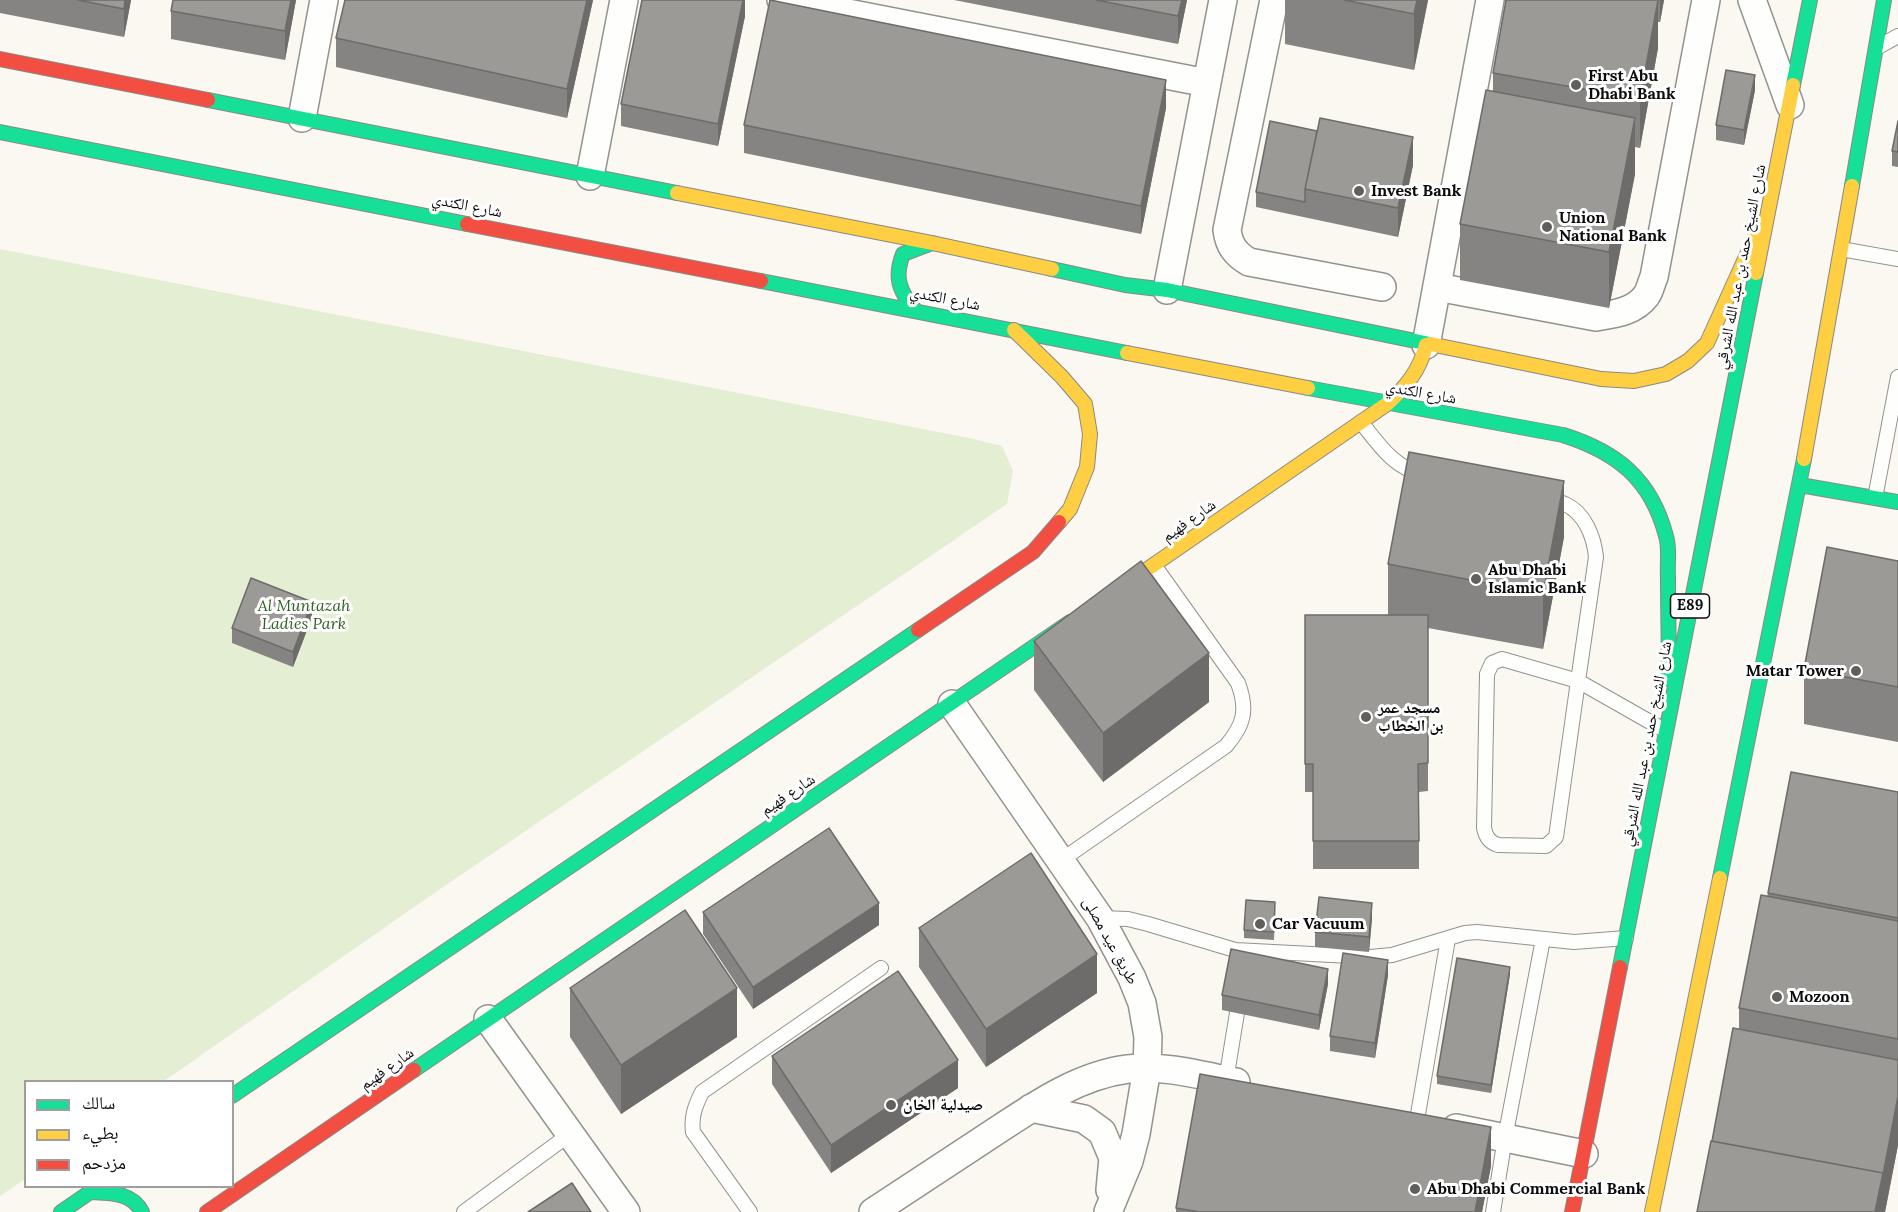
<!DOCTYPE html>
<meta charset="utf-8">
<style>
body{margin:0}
#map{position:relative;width:1898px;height:1212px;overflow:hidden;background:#faf8f1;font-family:Lora,"Noto Naskh Arabic",serif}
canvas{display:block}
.legend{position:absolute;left:24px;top:1080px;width:210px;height:108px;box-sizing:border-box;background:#fff;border:2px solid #9e9e9e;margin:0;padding:8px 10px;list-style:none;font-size:18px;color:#0c0c0c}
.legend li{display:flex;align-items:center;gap:12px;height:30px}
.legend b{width:30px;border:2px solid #9e9e9e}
</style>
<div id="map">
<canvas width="1898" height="1212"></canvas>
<ul class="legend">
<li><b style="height:8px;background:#16e098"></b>سالك</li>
<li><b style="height:8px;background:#ffcf43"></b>بطيء</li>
<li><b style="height:8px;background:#f24e42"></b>مزدحم</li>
</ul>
</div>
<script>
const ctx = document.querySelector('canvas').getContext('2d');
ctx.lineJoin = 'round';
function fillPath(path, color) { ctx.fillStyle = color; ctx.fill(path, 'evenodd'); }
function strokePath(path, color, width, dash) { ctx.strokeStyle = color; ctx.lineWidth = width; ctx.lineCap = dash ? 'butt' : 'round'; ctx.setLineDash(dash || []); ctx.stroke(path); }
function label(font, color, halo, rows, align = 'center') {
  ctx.font = font + ' Lora,"Noto Naskh Arabic",serif'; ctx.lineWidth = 6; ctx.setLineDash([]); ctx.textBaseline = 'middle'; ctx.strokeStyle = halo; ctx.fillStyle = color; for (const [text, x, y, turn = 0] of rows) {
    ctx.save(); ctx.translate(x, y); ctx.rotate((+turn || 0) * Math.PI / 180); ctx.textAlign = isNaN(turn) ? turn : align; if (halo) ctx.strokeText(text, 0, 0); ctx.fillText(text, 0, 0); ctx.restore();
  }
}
fillPath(new Path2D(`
 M0,249L969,438L1002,446L1013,471L1007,504L446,885L164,1081L26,1082L25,1179L0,1196Z`), '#e3eed2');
const lane = new Path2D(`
 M1878,47L1898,36
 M1841,249L1898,259
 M1361,422C1379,445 1394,468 1424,475
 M1875,498L1898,377
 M1546,500C1552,501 1560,501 1565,504C1585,513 1594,537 1596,557L1578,681L1666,731
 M1502,659L1578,681L1556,837L1546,846L1498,845C1489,842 1486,837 1484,828L1487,674L1492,663Z
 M1060,861L1226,746C1244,725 1248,710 1238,683L1154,565
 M1100,918L1128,919L1148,924L1235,950L1370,957L1392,955L1465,933L1477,932L1574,942L1626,938
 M1226,1080L1237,1013
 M1417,1120L1448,939
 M464,1212L570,1134
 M750,1212L693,1132C691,1117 695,1106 702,1092L881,968
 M1493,1212L1505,1138L1543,939`);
const street = new Path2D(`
 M781,0L1207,83
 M1274,0L1227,230C1229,245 1235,254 1249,262L1382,287
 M1752,0L1790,105
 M302,118L324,0
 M590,176L624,0
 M1437,287L1596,317C1614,314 1634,312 1646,296C1650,291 1651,283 1654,277L1706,0
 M1167,290L1223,0
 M1426,345L1490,0
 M952,704L1100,918L1132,978L1142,1003L1148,1037L1147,1068L1136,1134L1129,1161L1108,1212
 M488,1019L626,1212
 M1031,1108L1084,1119L1102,1132L1113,1158L1110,1190
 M1456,1128L1584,1154
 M873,1212C909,1188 945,1165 981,1141C1026,1112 1073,1076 1128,1069C1164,1065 1200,1075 1236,1082`);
const fast = new Path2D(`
 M1793,85L1810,0
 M208,100L677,193
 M0,132L467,224
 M1852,186L1884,0
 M1052,269L1125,285L1167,290L1430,344
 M761,281L1127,353
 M915,310C899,291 894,277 903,254L932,243
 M1308,388L1563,435C1617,452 1651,479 1666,536C1670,548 1667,564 1668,577C1668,611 1669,645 1669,679
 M1800,485L1898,502
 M1720,878L1804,459
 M1620,967L1756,273
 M414,1070L1070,622
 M232,1096L918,630
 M90,1192C110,1193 132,1192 142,1212
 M61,1212L99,1186`);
const slow = new Path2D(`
 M677,193L932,243L1052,269
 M1756,273L1793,85
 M1014,330L1062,377L1085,404L1090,434L1087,467L1070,509L1059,522
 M1430,344L1601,379L1634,381L1666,374L1688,361L1707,343L1759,228
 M1127,353L1308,388
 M1804,459L1852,186
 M1110,595L1387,404C1406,387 1420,370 1426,345
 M1652,1212L1720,878`);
const jam = new Path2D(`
 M0,59L208,100
 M467,224L761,281
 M918,630L1033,552L1059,522
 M207,1212L414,1070
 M1572,1212L1620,967`);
strokePath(lane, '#93928f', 16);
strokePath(street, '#93928f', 30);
strokePath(fast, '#8a8986', 16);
strokePath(slow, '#8a8986', 16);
strokePath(jam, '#8a8986', 16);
strokePath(lane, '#fefefd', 14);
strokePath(street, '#fefefd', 27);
strokePath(fast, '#16e098', 14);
strokePath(slow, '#ffcf43', 14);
strokePath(jam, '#f24e42', 14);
fillPath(new Path2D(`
 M0,0H131L124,37L0,13Z
 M296,0L285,60L171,39V11Z
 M345,0H593L567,118L336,67V38Z
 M745,0V16L718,146L621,126V104Z
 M954,0H1187L1178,44Z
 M1285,0H1428L1414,70L1285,44Z
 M1506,0H1664L1660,22H1658V48L1640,148L1635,147V174L1609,308L1460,280V224L1493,92V73Z
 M1755,90L1744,145L1716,140V125Z
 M1166,108L1141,234L744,153V125Z
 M1898,121V167L1892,166V151Z
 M1317,131L1413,165L1398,237L1256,207V192Z
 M1564,537L1543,649L1428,628V791L1419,792V869H1313V792H1305V615H1388V564Z
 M1898,561V742L1804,724V669Z
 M312,617L293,667L232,643V628Z
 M1034,641L1209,702L1103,782L1034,690Z
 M1898,792V1145L1885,1212H1697L1712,1141L1739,1030V1008L1768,893Z
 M1275,902L1274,940L1244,938V930Z
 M703,912L879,925L753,1009L703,934Z
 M1372,918L1369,952L1315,947V932Z
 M919,928L1097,993L986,1067L919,967Z
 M1510,974L1491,1093L1437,1084V1076Z
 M1388,975L1375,1058L1330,1051V1036Z
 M1328,984L1319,1030L1222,1010V995Z
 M570,988L737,1037L621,1114L570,1037Z
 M772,1056L958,1088L831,1173L772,1084Z
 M1491,1166L1482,1212H1176V1208Z`), '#868482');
fillPath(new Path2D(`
 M125,0H131L124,37V9Z
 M291,0H296L285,60V31Z
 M587,0H593L567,118V89Z
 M743,0H745V16L718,146V124Z
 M1182,0H1187L1178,44V16Z
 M1417,0H1428L1414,70V14Z
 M1658,0V48L1640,148V99Z
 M1660,0H1664L1660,22Z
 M1755,75V90L1744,145V130Z
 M1166,80V108L1141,234V206Z
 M1635,118V174L1609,308V252Z
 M1413,137V165L1398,237V208Z
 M1564,481V537L1543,649V594Z
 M312,602V617L293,667V652Z
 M1209,653V702L1103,782V733Z
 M879,903V925L753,1009V987Z
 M1372,903V918L1369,952V937Z
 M1097,954V993L986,1067V1029Z
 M1388,960V975L1375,1058V1043Z
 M1510,967V974L1491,1093V1085Z
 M1328,969V984L1319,1030V1015Z
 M737,988V1037L621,1114V1065Z
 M958,1060V1088L831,1173V1145Z
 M1898,1096V1145L1885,1212H1883V1175Z
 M1491,1127V1166L1482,1212H1475Z
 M1883,1173V1212H1875Z`), '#6d6c6a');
const building = new Path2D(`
 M78,0H125L124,9Z
 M173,0H291L285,31L171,11Z
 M345,0H587L567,89L336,38Z
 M642,0H743L718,124L621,104Z
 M770,0L1166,80L1141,206L744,125Z
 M1096,0H1182L1178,16Z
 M1344,0H1417L1414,14Z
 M1506,0H1658L1640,99L1493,73Z
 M1726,70L1755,75L1744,130L1716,125Z
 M1486,90L1635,118L1609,252L1460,224Z
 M1320,118L1413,137L1398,208L1305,189Z
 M1270,121L1317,131L1305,189V202L1256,192Z
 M1898,121V152L1892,151Z
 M1409,452L1564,481L1543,594L1388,564Z
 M1827,547L1898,561V687L1804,669Z
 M1141,561L1209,653L1103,733L1034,641Z
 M251,578L312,602L293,652L232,628Z
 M1305,615H1428V763L1418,764L1419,841H1313V764H1305Z
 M1791,772L1898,792V918L1768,893Z
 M829,828L879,903L753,987L703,912Z
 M1031,853L1097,954L986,1029L919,928Z
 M1761,895L1898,921V1039L1739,1008Z
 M1319,897L1372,903L1369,937L1315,932Z
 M1246,900L1275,902L1274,932L1244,930Z
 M685,910L737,988L621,1065L570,988Z
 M1231,949L1328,969L1319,1015L1222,995Z
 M1343,953L1388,960L1375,1043L1330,1036Z
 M1457,958L1510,967L1491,1085L1437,1076Z
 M898,971L958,1060L831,1145L772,1056Z
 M1733,1028L1898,1060V1096L1883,1175V1173L1712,1141Z
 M1200,1074L1491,1127L1475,1212H1200L1176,1208Z
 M1711,1141L1883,1173L1875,1212H1697Z
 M572,1183L591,1212H528Z`);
fillPath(building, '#9c9a97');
strokePath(building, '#6d6c6a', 1.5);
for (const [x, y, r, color] of [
 [1576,85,6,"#5f5f5c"],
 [1359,191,6,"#5f5f5c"],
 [1547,227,6,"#5f5f5c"],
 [1476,579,6,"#5f5f5c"],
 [1856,671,6,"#5f5f5c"],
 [1366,717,6,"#5f5f5c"],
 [1260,924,6,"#5f5f5c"],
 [1777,997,6,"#5f5f5c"],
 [891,1105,6,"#5f5f5c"],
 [1415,1189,6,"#5f5f5c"]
]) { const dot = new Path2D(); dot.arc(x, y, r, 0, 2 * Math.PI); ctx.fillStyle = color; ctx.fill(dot); strokePath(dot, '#fff', 2); }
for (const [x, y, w] of [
 [1690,606,39]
]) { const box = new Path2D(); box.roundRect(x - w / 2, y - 12, w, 24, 4.5); ctx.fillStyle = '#fff'; ctx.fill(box); strokePath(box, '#0c0c0c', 1.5); }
label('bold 15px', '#0c0c0c', null, [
 ["E89",1690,606]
]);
label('bold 16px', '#0c0c0c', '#fff', [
 ["First Abu",1588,76],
 ["Dhabi Bank",1588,94],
 ["Invest Bank",1371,191],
 ["Union",1559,218],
 ["National Bank",1559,236],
 ["Abu Dhabi",1488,570],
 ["Islamic Bank",1488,588],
 ["Matar Tower",1844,671,"right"],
 ["مسجد عمر",1378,708],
 ["بن الخطاب",1378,726],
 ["Car Vacuum",1272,924],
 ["Mozoon",1789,997],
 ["صيدلية الخان",903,1105],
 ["Abu Dhabi Commercial Bank",1427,1189]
], 'left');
label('16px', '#0c0c0c', '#fff', [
 ["شارع الكندي",467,206,11],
 ["شارع الشيخ حمد بن عبد الله الشرقي",1741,267,-79],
 ["شارع الكندي",945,299,11],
 ["شارع الكندي",1421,393,10],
 ["شارع فهيم",1189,521,-35],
 ["شارع الشيخ حمد بن عبد الله الشرقي",1647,744,-79],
 ["شارع فهيم",788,795,-34],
 ["طريق عيد مصلى",1110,941,61],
 ["شارع فهيم",387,1069,-35]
]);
label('italic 16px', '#2f5f21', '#fff', [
 ["Al Muntazah",304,606],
 ["Ladies Park",304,624]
]);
</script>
